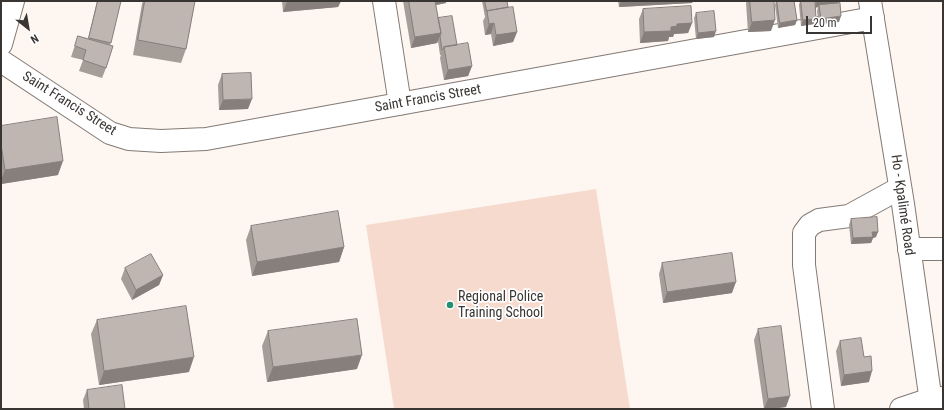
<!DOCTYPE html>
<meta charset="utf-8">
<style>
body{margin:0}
#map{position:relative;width:944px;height:410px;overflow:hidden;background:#fef6f1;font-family:"Roboto Condensed",sans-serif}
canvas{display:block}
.frame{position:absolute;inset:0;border:2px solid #393533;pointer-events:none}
.north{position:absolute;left:8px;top:8px;width:40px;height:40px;-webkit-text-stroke:3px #fff;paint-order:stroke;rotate:149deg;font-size:11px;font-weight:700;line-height:16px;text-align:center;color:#393533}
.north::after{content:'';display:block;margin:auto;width:14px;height:18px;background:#393533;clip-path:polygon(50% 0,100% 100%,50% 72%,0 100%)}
.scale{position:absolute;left:806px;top:16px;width:66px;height:18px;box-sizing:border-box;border:2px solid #393533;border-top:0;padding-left:5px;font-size:12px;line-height:14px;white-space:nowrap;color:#393533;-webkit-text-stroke:3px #fff;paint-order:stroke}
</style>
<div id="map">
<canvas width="944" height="410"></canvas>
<div class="frame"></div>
<div class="north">N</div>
<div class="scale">20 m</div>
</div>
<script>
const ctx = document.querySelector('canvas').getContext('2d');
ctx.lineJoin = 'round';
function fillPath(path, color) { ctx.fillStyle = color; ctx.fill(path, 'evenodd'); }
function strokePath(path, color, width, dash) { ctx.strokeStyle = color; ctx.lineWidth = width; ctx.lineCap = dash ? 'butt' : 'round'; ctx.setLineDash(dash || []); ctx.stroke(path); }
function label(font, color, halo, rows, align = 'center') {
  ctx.font = font + ' "Roboto Condensed",sans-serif'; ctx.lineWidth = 3.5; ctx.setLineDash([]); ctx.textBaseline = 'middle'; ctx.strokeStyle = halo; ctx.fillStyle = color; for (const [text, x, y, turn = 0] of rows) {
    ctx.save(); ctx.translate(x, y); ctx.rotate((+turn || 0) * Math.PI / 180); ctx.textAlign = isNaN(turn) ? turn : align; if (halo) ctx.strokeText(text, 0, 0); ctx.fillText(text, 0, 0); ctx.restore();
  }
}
fillPath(new Path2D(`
 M596,189L630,409H394L366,225Z`), '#f6dacd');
const minor = new Path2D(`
 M384,1L400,104
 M1,44L13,1
 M1,61L110,133L129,139L161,141L206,139L873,18
 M909,249H943
 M823,409L804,265V233L810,225L819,220L849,216L900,188
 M901,409L931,399L943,398`);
const major = new Path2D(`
 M870,1L903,204L932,409`);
strokePath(minor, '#837a75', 24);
strokePath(major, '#837a75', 24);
strokePath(minor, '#fff', 22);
strokePath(major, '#fff', 22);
fillPath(new Path2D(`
 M97,1H121L110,45L106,68L102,78L79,71L83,60L71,57L78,36L88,39Z
 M143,1H195L186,49L181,63L133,55L142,4Z
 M282,1H341L338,7L283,12Z
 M403,1H446V3L436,5L438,18L472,66L468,76L444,80L440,58L441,55H440L438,41L437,43L411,48Z
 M482,1H507L508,7L517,32L513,42L493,46L491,34L485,35L483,21L485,17Z
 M618,1H693L692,3L619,7Z
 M747,1H774L771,31L748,32L746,3Z
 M776,1H794L797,20L795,25L778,28L775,5Z
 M800,1H839L838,3L839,22L819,24L817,11L818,7L815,8L814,24L801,26L799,5Z
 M643,9L692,23L688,33L674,34L673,37H669L668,41L640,43L639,19Z
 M696,13L714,37L696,39L694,18Z
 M222,74L248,109L219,110L218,85Z
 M1,126L58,175L1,184Z
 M851,219L876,237L873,238L871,243L851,244L849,225Z
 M251,226L344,247L339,262L252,276L246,240Z
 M662,263L732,293L663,303L659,274Z
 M125,268L163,275L159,285L132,300L121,279Z
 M97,320L189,372L99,385L91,334Z
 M758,329L786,407L770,409H764L754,340Z
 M268,331L357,369L267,382L262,346Z
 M840,341L864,357L869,382L841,386L836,351Z
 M87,390L125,409H84L83,400Z`), '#a59d98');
fillPath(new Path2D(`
 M295,1H341L338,7L283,12L287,2Z
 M432,1H446V3L431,6Z
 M621,1H693L692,3L619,7Z
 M817,1H839L837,5H819L818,7L814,8Z
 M841,16L839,22L819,24L821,19Z
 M816,19L814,24L801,26L803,20Z
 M775,20L771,31L748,32L752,22Z
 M797,20L795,25L778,28L780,23Z
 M494,23L491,34L485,35L489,24Z
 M692,23L688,33L674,34L673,37H669L668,41L640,43L644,32L671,27L677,24Z
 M716,31L714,37L696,39L698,33Z
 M517,32L513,42L493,46L496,35Z
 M441,33L437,43L411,48L415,37Z
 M472,66L468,76L444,80L448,70Z
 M252,99L248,109L219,110L223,100Z
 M63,161L58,175L1,184V180L5,170Z
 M872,232H878L876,237L873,238L871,243L851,244L853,238Z
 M344,247L339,262L252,276L257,262Z
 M163,275L159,285L132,300L136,290Z
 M736,282L732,293L663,303L667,292Z
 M362,355L357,369L267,382L273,367Z
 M194,357L189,372L99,385L104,371Z
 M872,371L869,382L841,386L844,375Z
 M790,396L786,407L770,409H764L768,399Z`), '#867f7c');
const building = new Path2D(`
 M98,1H121L111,43L89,38Z
 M145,1H195L186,49L138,40Z
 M409,1H435L441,33L415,37Z
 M485,1H507L508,7L487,11Z
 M750,1H774L775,20L752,22Z
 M777,1H794L797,20L780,23Z
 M801,1H815L816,19L803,20Z
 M840,3L841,16L821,19L819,5Z
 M691,6L692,23L677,24V26L671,27V31L644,32L643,9Z
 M513,7L517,32L496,35L494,23L489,24L487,11Z
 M714,11L716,31L698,33L696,13Z
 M452,16L457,45L444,47L443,49L442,50L440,36L441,33L438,18Z
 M78,36L113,46L106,68L83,60L86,50L75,46Z
 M468,43L472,66L448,70L444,47Z
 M251,73L252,99L223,100L222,74Z
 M57,117L63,161L5,170L1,145V126Z
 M338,211L344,247L257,262L251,226Z
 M877,217L878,232H872L873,237L853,238L851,219Z
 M732,253L736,282L667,292L662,263Z
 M151,254L163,275L136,290L125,268Z
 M186,306L194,357L104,371L97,320Z
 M357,319L362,355L273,367L268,331Z
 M781,326L790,396L768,399L758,329Z
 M861,338L864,357L871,356L872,371L844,375L840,341Z
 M122,385L125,409H89L87,390Z`);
fillPath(building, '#c0b6b1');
strokePath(building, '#867f7c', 1);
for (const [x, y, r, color] of [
 [450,305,4,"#229171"]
]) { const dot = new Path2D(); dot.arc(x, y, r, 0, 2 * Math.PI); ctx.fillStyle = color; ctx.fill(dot); strokePath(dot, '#fff', 1.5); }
label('14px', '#393533', '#fff', [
 ["Saint Francis Street",428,99,-10],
 ["Saint Francis Street",69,104,32],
 ["Ho - Kpalimé Road",902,205,82]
]);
label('14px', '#393533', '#fff', [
 ["Regional Police",458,297],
 ["Training School",458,313]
], 'left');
</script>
